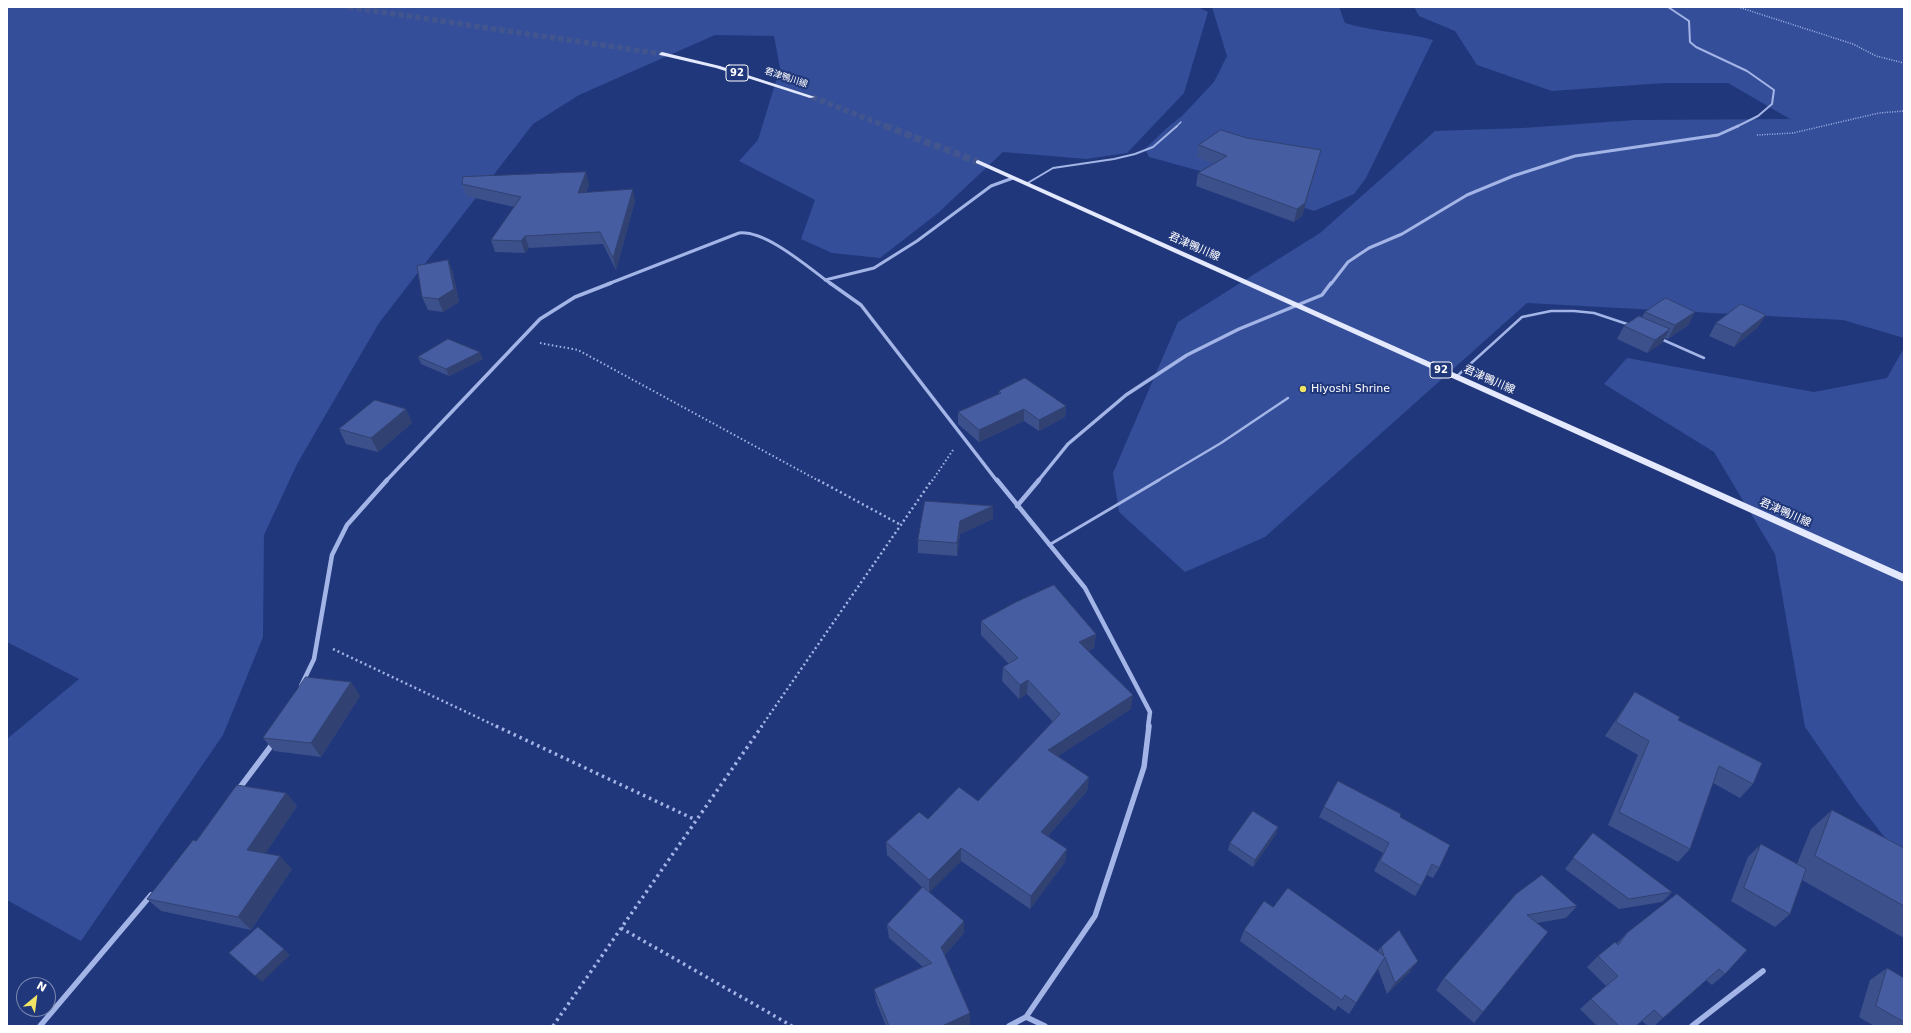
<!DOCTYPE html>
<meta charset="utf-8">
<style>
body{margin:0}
#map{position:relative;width:1911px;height:1033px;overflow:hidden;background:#21377b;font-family:"DejaVu Sans",sans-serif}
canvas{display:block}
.frame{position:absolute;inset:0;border:8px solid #fff;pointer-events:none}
.north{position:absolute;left:16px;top:977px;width:40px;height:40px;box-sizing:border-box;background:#21377b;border:1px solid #7a87b0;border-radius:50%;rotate:29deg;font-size:11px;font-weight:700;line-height:16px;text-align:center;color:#fff}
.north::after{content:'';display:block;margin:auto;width:14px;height:18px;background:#f2e464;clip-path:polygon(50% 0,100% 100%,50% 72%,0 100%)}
</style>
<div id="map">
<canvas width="1911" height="1033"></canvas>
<div class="frame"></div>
<div class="north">N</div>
</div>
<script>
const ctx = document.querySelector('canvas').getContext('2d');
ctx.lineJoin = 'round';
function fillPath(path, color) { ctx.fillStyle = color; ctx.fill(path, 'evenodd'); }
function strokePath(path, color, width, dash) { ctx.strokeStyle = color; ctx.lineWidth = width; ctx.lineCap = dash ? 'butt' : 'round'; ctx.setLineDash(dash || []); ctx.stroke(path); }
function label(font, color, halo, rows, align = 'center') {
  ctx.font = font + ' "DejaVu Sans","Noto Sans JP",sans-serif'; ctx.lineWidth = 4; ctx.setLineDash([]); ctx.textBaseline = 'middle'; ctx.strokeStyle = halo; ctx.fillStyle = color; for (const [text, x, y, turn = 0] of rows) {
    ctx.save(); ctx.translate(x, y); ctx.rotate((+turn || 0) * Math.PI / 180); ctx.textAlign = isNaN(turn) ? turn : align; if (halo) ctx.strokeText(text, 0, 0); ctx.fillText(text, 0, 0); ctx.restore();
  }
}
fillPath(new Path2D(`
 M7,7H1198L1208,12L1184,93L1127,153L1086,159L1003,152L938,213L880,258L832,253L801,239L815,200L739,161L758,140L780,68L774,36L715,35L579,95L533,124L379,323L297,464L264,535L263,637L223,735L81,941L7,900V739L79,679L7,642Z
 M1212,7H1339L1345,23C1374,32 1404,32 1433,40L1366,178L1354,194L1314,211L1211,174L1149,157L1145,149L1168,127L1182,116L1214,82L1227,56Z
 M1414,7H1904V338L1843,320L1527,303L1265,537L1185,572L1119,512L1113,473L1178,322L1320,233L1435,131L1523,128L1635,120L1790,119L1728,83H1665L1552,91L1477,65L1455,31L1419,16Z
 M1904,348V862L1857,802L1805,727L1775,554L1714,452L1604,384L1627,358L1814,392L1887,378Z`), '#344e99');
strokePath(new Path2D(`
 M348,7L662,54
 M812,97L888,127`), '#42558f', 5.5, [5.5, 3]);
strokePath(new Path2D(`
 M885,126L978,162`), '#42558f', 7, [7, 3.5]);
strokePath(new Path2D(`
 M1738,7L1853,44L1876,56L1904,63
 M1757,135L1793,133L1879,113L1904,111`), '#a3b4e6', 1.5, [1, 1.5]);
strokePath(new Path2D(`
 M540,343L578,350L819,481
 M932,481L953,450`), '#a3b4e6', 2, [1.5, 2.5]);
strokePath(new Path2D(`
 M818,480L901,525
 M333,649L498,727
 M761,727L932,480`), '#a3b4e6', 2.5, [2, 3]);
strokePath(new Path2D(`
 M496,726L696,820
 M621,928L792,1026
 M553,1026L762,726`), '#a3b4e6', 3.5, [2.5, 4]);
strokePath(new Path2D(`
 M1176,127L1181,122`), '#a3b4e6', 1.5);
strokePath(new Path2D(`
 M1026,184L1053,168L1114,159L1135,154L1153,147L1177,126`), '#a3b4e6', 2);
strokePath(new Path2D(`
 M1661,339L1704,358
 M1456,377L1522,317L1551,311H1574L1594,313L1630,325
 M1157,481L1221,443L1288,398`), '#a3b4e6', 2.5);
strokePath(new Path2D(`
 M1049,545L1159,480`), '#a3b4e6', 3);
strokePath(new Path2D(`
 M1668,7L1689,21L1690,42L1696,47L1747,71L1774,90L1772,104L1758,116L1736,127`), '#a3b4e6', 2);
strokePath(new Path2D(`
 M825,280L874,268L917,241L991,186L1013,178
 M608,284L739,233C766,230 809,268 831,284
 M1331,284L1348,262L1369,248L1402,234L1467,195L1513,176L1575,156L1718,135L1738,126`), '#a3b4e6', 3);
strokePath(new Path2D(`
 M830,283L861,305L997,481
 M386,481L540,319L575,297L611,283
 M1038,481L1068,444L1126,395L1187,355L1239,329L1322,295L1331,283`), '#a3b4e6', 3.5);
strokePath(new Path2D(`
 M997,480L1085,588L1150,712L1148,727
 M1017,506L1039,480
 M301,686L314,659L332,555L347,525L387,480`), '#a3b4e6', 4.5);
strokePath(new Path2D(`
 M238,790L274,742
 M1026,1017L1045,1026
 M40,1026L151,895
 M1009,1026L1026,1017L1095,916L1144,767L1149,726
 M1692,1026L1763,971`), '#a3b4e6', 5.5);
fillPath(new Path2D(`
 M662,52L720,66L815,97L810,98L716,68L660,55L659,54Z
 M978,160L1904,574V582L976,163V161Z`), '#e4e9fd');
fillPath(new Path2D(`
 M1199,145L1318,162L1302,216L1294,222L1196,186L1198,173L1214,164L1197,157Z
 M462,184H589L586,193L635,201L616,270L603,244L529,248L525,253L495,252L491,240L514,207L466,196Z
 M448,260L453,273L459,302L443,312L428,310L422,297Z
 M1645,312H1695L1688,325L1668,339L1665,338L1662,343L1647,353L1617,339L1624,326L1642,317Z
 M1716,323L1758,327L1734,347L1709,336Z
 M418,357L483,359L449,376L421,364Z
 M999,391L1066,406L1065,417L1039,431L1024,421L979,442L958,424V412L999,394Z
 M406,409L412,423L378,452L346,444L339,429Z
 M993,506V519L960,534L957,556L918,553V540Z
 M981,621L1096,634L1094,648L1088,651L1131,709L1058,756L1089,777L1087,791L1048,836L1067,849L1065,862L1030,909L961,861L929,892L964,933L944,956L970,1025L966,1026H886L876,1001L874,989L923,967L889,938L887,925L922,887L887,855L886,842L928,819L978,801L1053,722L1027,694L1019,699L1002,681L1003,667L1009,664L981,635Z
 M351,682L360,696L321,757L274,751L263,738Z
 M1635,692L1678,720L1753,784L1740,798L1713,783L1690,849L1678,862L1608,825L1638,755L1605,736L1625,706Z
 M286,793L297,806L265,854L292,869L251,930L161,911L147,899L196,841Z
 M1324,807L1400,817L1439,868L1433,878L1427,875L1421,886L1415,896L1374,871L1383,853L1319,817Z
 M1832,810L1904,848V938L1802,880L1790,914L1775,927L1731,901L1748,857L1761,844L1797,864L1811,829Z
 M1278,827L1276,834L1253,867L1228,850L1230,843Z
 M1593,833L1672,892L1662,902L1619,909L1565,869Z
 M1516,894L1577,906L1566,918L1537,923L1483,1012L1474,1023L1436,990L1444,978Z
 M1677,894L1725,974L1712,985L1706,980L1654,1026H1648L1642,1021L1636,1026H1597L1580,1009L1591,999L1606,986L1587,967L1598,956L1616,944L1627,933Z
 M1273,907L1378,951L1381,947L1410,972L1387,994L1378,969L1349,1014L1338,1006L1335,1011L1240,941L1244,930Z
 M1887,968L1904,978V1026H1874L1859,1017L1870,980Z`), '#3c508b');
fillPath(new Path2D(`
 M1321,150L1302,216L1294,222L1297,209Z
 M586,172L589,184L581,205L578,193Z
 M633,189L635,201L616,270L613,258Z
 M525,236L529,248L525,253L521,241Z
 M448,260L453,273L459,302L443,312L438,299Z
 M1695,312L1688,325L1668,339L1675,325Z
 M1766,315L1758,327L1734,347L1742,334Z
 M1670,329L1662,343L1647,353L1655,340Z
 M480,352L483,359L449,376L446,369Z
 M1066,406L1065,417L1039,431V420Z
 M406,409L412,423L378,452L371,438Z
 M1024,409V421L979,442V430Z
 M993,506V519L960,534L957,556V543L960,521Z
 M1096,634L1094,648L1078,656L1079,642Z
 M1028,680L1027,694L1019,699L1020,685Z
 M351,682L360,696L321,757L311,743Z
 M1133,695L1131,709L1047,763L1048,750Z
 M1089,777L1087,791L1040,845L1041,832Z
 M286,793L297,806L259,863L247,850Z
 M1278,827L1276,834L1253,867L1255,860Z
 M961,848V861L929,893V880Z
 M1067,849L1065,862L1030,909L1031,896Z
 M280,856L292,869L251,930L238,917Z
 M964,921V933L941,959V947Z
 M284,949L290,955L262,982L255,976Z
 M1418,961L1410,972L1387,994L1395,983Z
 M970,1013V1025L966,1026H942Z`), '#314171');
const building = new Path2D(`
 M1221,130L1247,138L1321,150L1305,203L1297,209L1198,173L1227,156L1199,145Z
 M586,172L578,193L633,189L613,258L600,232L525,236L521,241L491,240L521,197L462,184L463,177Z
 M448,260L454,289L438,299L422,297L417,266Z
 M1666,298L1695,312L1675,325L1645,312Z
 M1741,304L1766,315L1742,334L1716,323Z
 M1639,316L1670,329L1655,340L1624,326Z
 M448,339L480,352L446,369L418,357Z
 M1025,378L1066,406L1039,420L1024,409L979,430L958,412L1001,393L999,391Z
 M375,400L406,409L371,438L339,429Z
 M925,501L993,506L960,521L957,543L918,540Z
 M1054,585L1096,634L1079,642L1133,695L1048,750L1089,777L1041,832L1067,849L1031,896L961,848L929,880L886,842L919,812L928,819L959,787L978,801L1060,714L1028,680L1020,685L1003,667L1018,658L981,621L1016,602Z
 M306,677L351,682L311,743L263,738Z
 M1635,692L1680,717L1678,720L1762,763L1753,784L1719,766L1690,849L1619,812L1649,741L1616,722Z
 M1338,781L1401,814L1400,817L1450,845L1439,868L1432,864L1421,886L1380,861L1389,843L1324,807Z
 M237,785L286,793L247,850L280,856L238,917L147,899L193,840L196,841Z
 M1832,810L1904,848V906L1815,856Z
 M1253,811L1278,827L1255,860L1230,843Z
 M1593,833L1672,892L1629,899L1573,858Z
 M1761,844L1806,869L1790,914L1744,888Z
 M1542,875L1577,906L1527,915L1548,932L1483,1012L1444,978L1516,894Z
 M923,887L964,921L941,947L970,1013L942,1026H889L874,989L932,963L887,925Z
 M1288,888L1384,956L1381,947L1399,930L1418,961L1395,983L1385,957L1356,1003L1345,995L1342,1000L1244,930L1264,901L1273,907Z
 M1677,894L1747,950L1725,974L1719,969L1663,1018L1654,1010L1636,1026H1619L1591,999L1618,976L1598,956L1615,942L1618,945L1627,933Z
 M258,927L284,949L255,976L229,953Z
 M1887,968L1904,978V1022L1876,1006Z`);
fillPath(building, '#465da2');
strokePath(building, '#314171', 1);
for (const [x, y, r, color] of [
 [1303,389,4,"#f2e464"]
]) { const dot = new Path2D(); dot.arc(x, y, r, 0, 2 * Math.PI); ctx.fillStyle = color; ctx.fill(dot); strokePath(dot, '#21377b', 1.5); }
label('9px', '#fff', '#21377b', [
 ["君津鴨川線",786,78,18]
]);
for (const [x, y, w] of [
 [737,73,22],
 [1441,370,22]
]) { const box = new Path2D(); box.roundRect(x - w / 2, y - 8, w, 16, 3); ctx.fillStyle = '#21377b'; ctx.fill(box); strokePath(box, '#fff', 1); }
label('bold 10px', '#fff', null, [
 ["92",737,73],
 ["92",1441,370]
]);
label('11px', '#fff', '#21377b', [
 ["君津鴨川線",1194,247,24],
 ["君津鴨川線",1489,380,24],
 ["君津鴨川線",1785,513,24]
]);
label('11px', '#fff', '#21377b', [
 ["Hiyoshi Shrine",1311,389]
], 'left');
</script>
